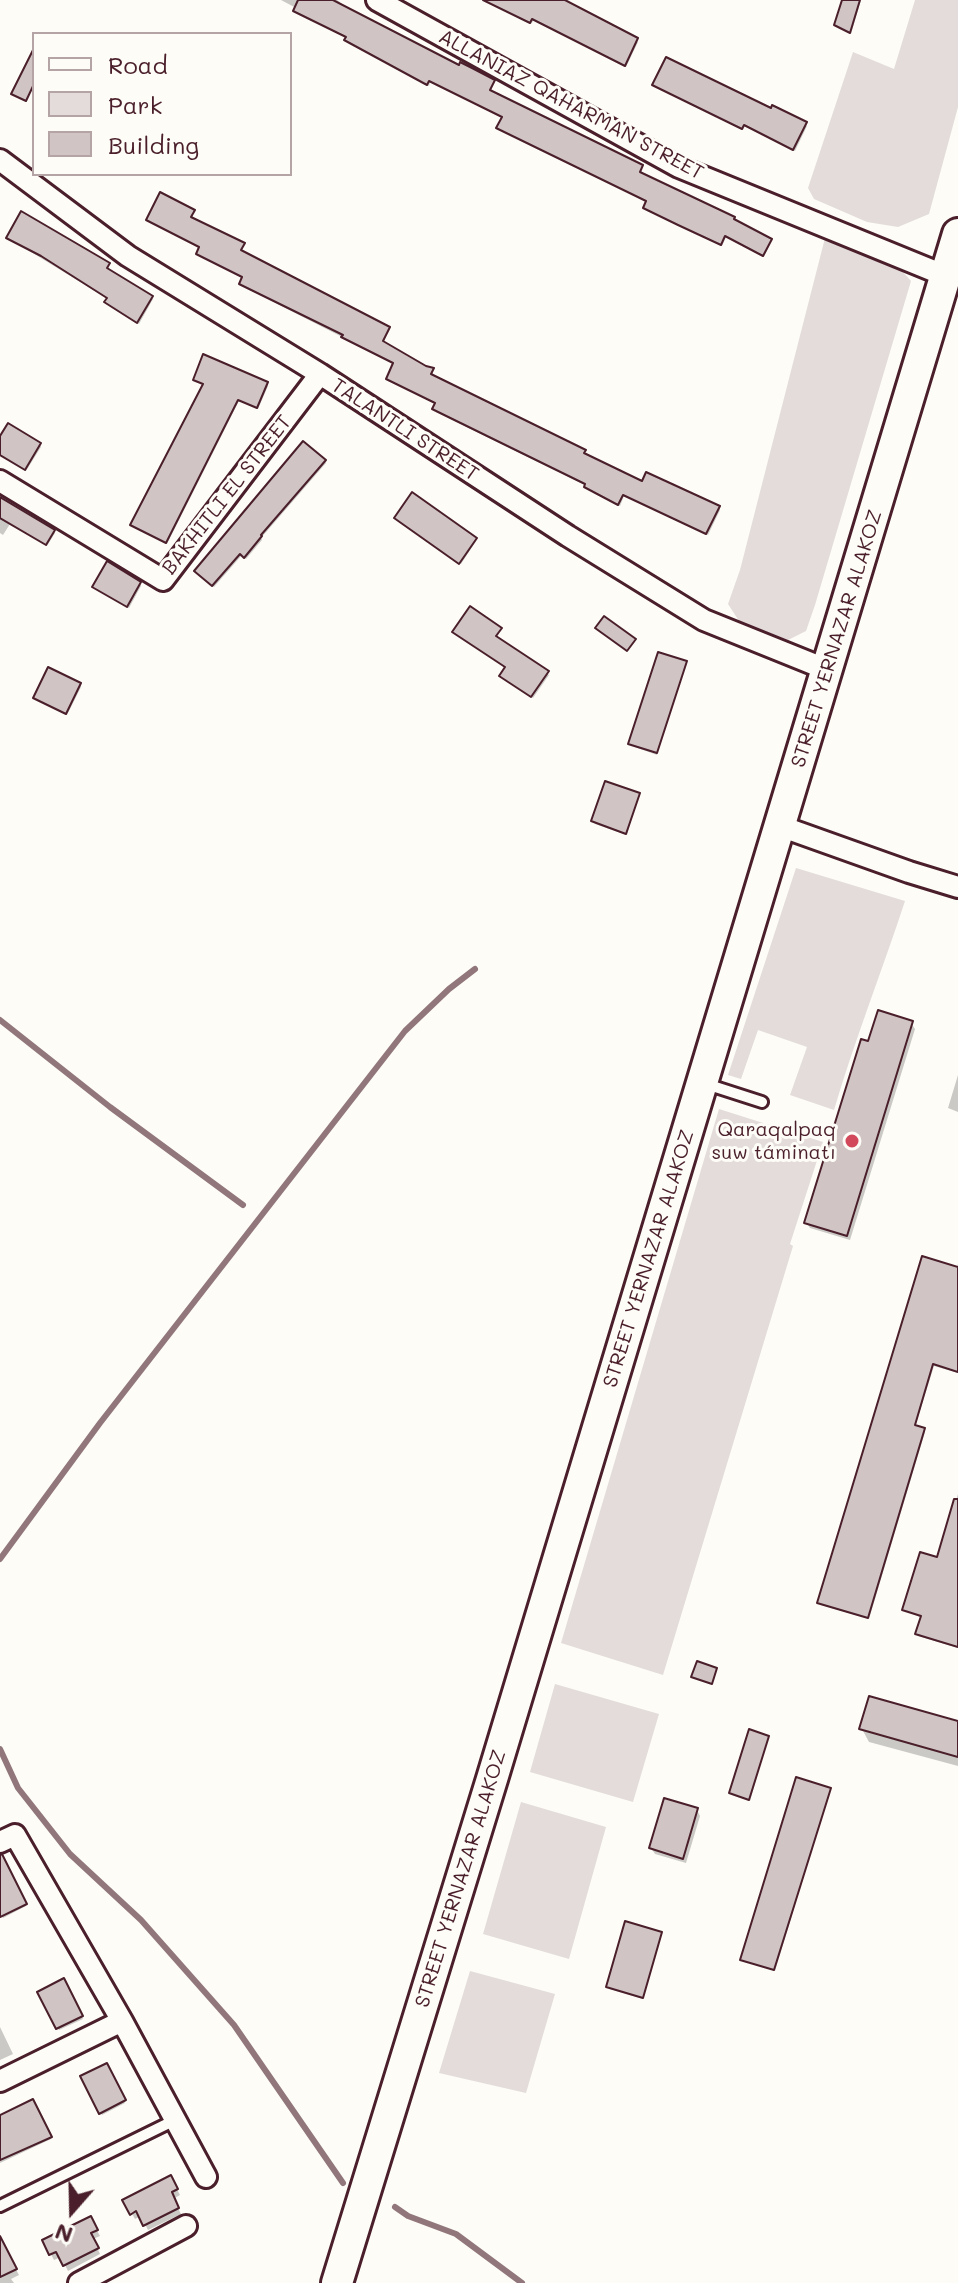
<!DOCTYPE html>
<meta charset="utf-8">
<style>
body{margin:0}
#map{position:relative;width:958px;height:2283px;overflow:hidden;background:#fdfcf7;font-family:Mali,sans-serif}
canvas{display:block}
.legend{position:absolute;left:32px;top:32px;width:260px;height:144px;box-sizing:border-box;background:#fdfcf7;border:2px solid #b5a4a5;margin:0;padding:10px 14px;list-style:none;font-size:24px;color:#4a1f2b}
.legend li{display:flex;align-items:center;gap:16px;height:40px}
.legend b{width:40px;border:2px solid #b5a4a5}
.north{position:absolute;left:32px;top:2171px;width:80px;height:80px;-webkit-text-stroke:6px #fdfcf7;paint-order:stroke;rotate:200deg;font-size:22px;font-weight:700;line-height:32px;text-align:center;color:#4a1f2b}
.north::after{content:'';display:block;margin:auto;width:28px;height:36px;background:#4a1f2b;clip-path:polygon(50% 0,100% 100%,50% 72%,0 100%)}
</style>
<div id="map">
<canvas width="958" height="2283"></canvas>
<ul class="legend">
<li><b style="height:10px;background:#fdfcf7"></b>Road</li>
<li><b style="height:22px;background:#e3dcda"></b>Park</li>
<li><b style="height:22px;background:#d0c5c4"></b>Building</li>
</ul>
<div class="north">N</div>
</div>
<script>
const ctx = document.querySelector('canvas').getContext('2d');
ctx.lineJoin = 'round';
function fillPath(path, color) { ctx.fillStyle = color; ctx.fill(path, 'evenodd'); }
function strokePath(path, color, width, dash) { ctx.strokeStyle = color; ctx.lineWidth = width; ctx.lineCap = dash ? 'butt' : 'round'; ctx.setLineDash(dash || []); ctx.stroke(path); }
function label(font, color, halo, rows, align = 'center') {
  ctx.font = font + ' Mali,sans-serif'; ctx.lineWidth = 6; ctx.setLineDash([]); ctx.textBaseline = 'middle'; ctx.strokeStyle = halo; ctx.fillStyle = color; for (const [text, x, y, turn = 0] of rows) {
    ctx.save(); ctx.translate(x, y); ctx.rotate((+turn || 0) * Math.PI / 180); ctx.textAlign = isNaN(turn) ? turn : align; if (halo) ctx.strokeText(text, 0, 0); ctx.fillText(text, 0, 0); ctx.restore();
  }
}
fillPath(new Path2D(`
 M915,0H958V107L929,214L898,227L867,222L814,199L808,188L853,52L894,69Z
 M825,238C857,245 890,254 911,281L815,605L806,631L788,640L739,621L728,604L740,570Z
 M796,868L905,901C882,971 855,1039 834,1110L790,1095L807,1047L758,1030L741,1079L728,1075Z
 M719,1109L823,1142L790,1244L793,1246L663,1675L561,1643Z
 M555,1684L659,1714L633,1802L530,1772Z
 M521,1802L606,1827L569,1959L483,1934Z
 M470,1971L555,1994L526,2093L439,2073Z`), '#e3dcda');
fillPath(new Path2D(`
 M281,0H337L340,2L341,6L393,34L493,82L490,93L642,166L640,174L771,242L764,257L726,237L722,246L681,227L646,210L648,202L499,130L503,118L430,82L429,86L396,69L395,66L348,43L347,38L296,13V8Z
 M482,0H560L638,42L626,67L534,20L531,24Z
 M844,0H861L851,34L836,24Z
 M655,85L772,111L807,126L795,151L745,126L743,130Z
 M193,211L192,219L243,245L242,253L389,328L383,344L433,370L432,377L584,451L585,455L643,484L719,508L720,510L708,535L624,496L620,506L587,489V486L436,412L437,404L389,381L395,364L242,286L244,278L200,256L201,248L148,220Z
 M8,238L109,264L108,270L153,299L139,324L108,304V299Z
 M195,379L267,383L268,386L258,409L239,401L167,544L132,525L205,385Z
 M0,439L40,444L41,447L26,471L0,455Z
 M325,461L326,463L261,538L262,540L246,559L242,555L214,587L198,573Z
 M0,500L54,531L55,533L47,546L10,524L3,535L0,533Z
 M398,520L475,539L476,541L461,564Z
 M140,583L141,586L129,608L96,589Z
 M500,629L497,639L549,675L533,698L503,678L506,668L456,634Z
 M685,663L657,755L632,746L630,744Z
 M80,685L81,687L67,715L35,698Z
 M638,795L627,835L595,824L593,821Z
 M911,1023L915,1029L850,1240L810,1228L806,1222Z
 M958,1075V1112L948,1108Z
 M958,1264V1373L934,1366L915,1427L925,1432L869,1619L821,1605L820,1602Z
 M958,1494V1648L918,1636L922,1618L904,1610L938,1560Z
 M958,1723V1766L869,1742L862,1729Z
 M768,1738L750,1801L732,1795L731,1793Z
 M830,1790L775,1971L743,1961L742,1959Z
 M697,1810L700,1816L686,1863L655,1854L651,1848Z
 M7,1868L26,1906L3,1918L0,1913V1872Z
 M661,1934L643,1999L610,1989L608,1987Z
 M63,1981L83,2019L59,2030L40,1992Z
 M0,2027L13,2054L0,2060Z
 M106,2065L125,2103L102,2115L82,2077Z
 M32,2102L51,2139L0,2163V2117Z
 M171,2178L180,2195L173,2199L181,2214L148,2230L141,2216L135,2219L125,2201Z
 M90,2218L100,2236L93,2239L100,2254L68,2271L61,2257L54,2260L44,2241Z
 M9,2257L19,2275L11,2279L14,2283H0V2262Z`), '#0003');
strokePath(new Path2D(`
 M0,1020L110,1107L243,1205
 M0,1559L100,1423L405,1031L449,989L475,969
 M0,1749L18,1788L70,1854L141,1920L234,2025L343,2183
 M395,2207L408,2216L456,2234L522,2283`), '#91777b', 6);
const building = new Path2D(`
 M298,0H333L459,65L460,62L472,68L495,80L490,90L643,165L640,172L735,217L734,219L772,239L763,256L725,236L721,245L678,225L643,208L646,201L496,128L502,117L429,81L427,85L344,40L346,37L293,11Z
 M483,0H565L638,38L625,66L532,19L530,23Z
 M842,0H860L850,33L834,25Z
 M34,48V84L26,101L11,94Z
 M666,57L771,108L772,105L807,122L793,150L744,125L742,129L652,85Z
 M160,192L195,210L191,217L245,243L241,250L390,327L383,341L426,366L434,368L431,374L586,450L584,453L642,481L646,472L720,506L706,534L623,495L618,505L584,487L585,484L432,409L435,403L386,379L393,363L341,337L343,335L239,284L242,277L196,254L199,247L146,220Z
 M21,211L110,263L107,268L153,296L137,323L104,302L107,298L41,256L6,238Z
 M203,354L268,382L257,408L238,400L166,543L130,525L203,384L193,380Z
 M8,423L41,443L25,470L0,455V436Z
 M303,441L326,460L261,535L262,536L244,558L240,554L212,586L194,571Z
 M412,492L477,538L459,564L394,518Z
 M0,497L55,530L46,545L0,518Z
 M107,561L141,582L127,607L92,587Z
 M470,606L502,628L496,636L549,671L531,697L499,676L505,667L452,632Z
 M604,616L636,639L627,651L595,628Z
 M658,652L687,661L657,753L628,744Z
 M48,667L81,683L66,714L33,698Z
 M605,781L640,793L626,834L591,821Z
 M878,1010L913,1021L847,1236L804,1223L861,1039L868,1041Z
 M922,1256L958,1267V1372L933,1364L915,1425L925,1428L868,1618L817,1603Z
 M954,1499H958V1647L915,1634L921,1616L902,1610L920,1552L937,1557Z
 M697,1661L717,1668L712,1684L691,1677Z
 M869,1696L958,1721V1757L859,1729Z
 M749,1729L769,1736L749,1800L729,1793Z
 M796,1777L831,1788L774,1970L740,1960Z
 M664,1798L698,1808L683,1859L649,1848Z
 M2,1854L27,1904L0,1917V1855Z
 M625,1921L662,1932L643,1998L606,1987Z
 M64,1978L83,2016L56,2029L37,1992Z
 M107,2063L126,2100L99,2114L80,2076Z
 M33,2099L52,2137L0,2160V2115Z
 M171,2175L178,2189L172,2192L179,2208L143,2226L136,2211L130,2215L122,2200Z
 M91,2216L98,2230L91,2233L99,2248L63,2266L56,2252L49,2255L42,2240Z
 M0,2236L17,2269L0,2277Z`);
fillPath(building, '#d0c5c4');
strokePath(building, '#4a1f2b', 2);
const service = new Path2D(`
 M703,1083L762,1102
 M0,2206L175,2120`);
const minor = new Path2D(`
 M377,0L679,167L946,276
 M0,160L128,256L320,374L568,536L704,620L828,670
 M0,481L163,580L320,374
 M780,826L909,872L958,887
 M0,1842L15,1835L122,2021L206,2177
 M0,2081L122,2021
 M79,2283L186,2226`);
const secondary = new Path2D(`
 M337,2283L492,1779L958,234`);
strokePath(service, '#4a1f2b', 16);
strokePath(minor, '#4a1f2b', 26);
strokePath(secondary, '#4a1f2b', 36);
strokePath(service, '#fdfcf7', 10);
strokePath(minor, '#fdfcf7', 20);
strokePath(secondary, '#fdfcf7', 30);
for (const [x, y, r, color] of [
 [852,1141,8,"#d1495b"]
]) { const dot = new Path2D(); dot.arc(x, y, r, 0, 2 * Math.PI); ctx.fillStyle = color; ctx.fill(dot); strokePath(dot, '#fdfcf7', 3); }
label('20px', '#4a1f2b', '#fdfcf7', [
 ["ALLANIAZ QAHARMAN STREET",571,105,28],
 ["TALANTLI STREET",405,430,33],
 ["BAKHITLI EL STREET",227,495,-52],
 ["STREET YERNAZAR ALAKOZ",837,639,-73],
 ["STREET YERNAZAR ALAKOZ",649,1259,-73],
 ["STREET YERNAZAR ALAKOZ",461,1879,-73]
]);
label('20px', '#4a1f2b', '#fdfcf7', [
 ["Qaraqalpaq",836,1130],
 ["suw táminatı",836,1153]
], 'right');
</script>
